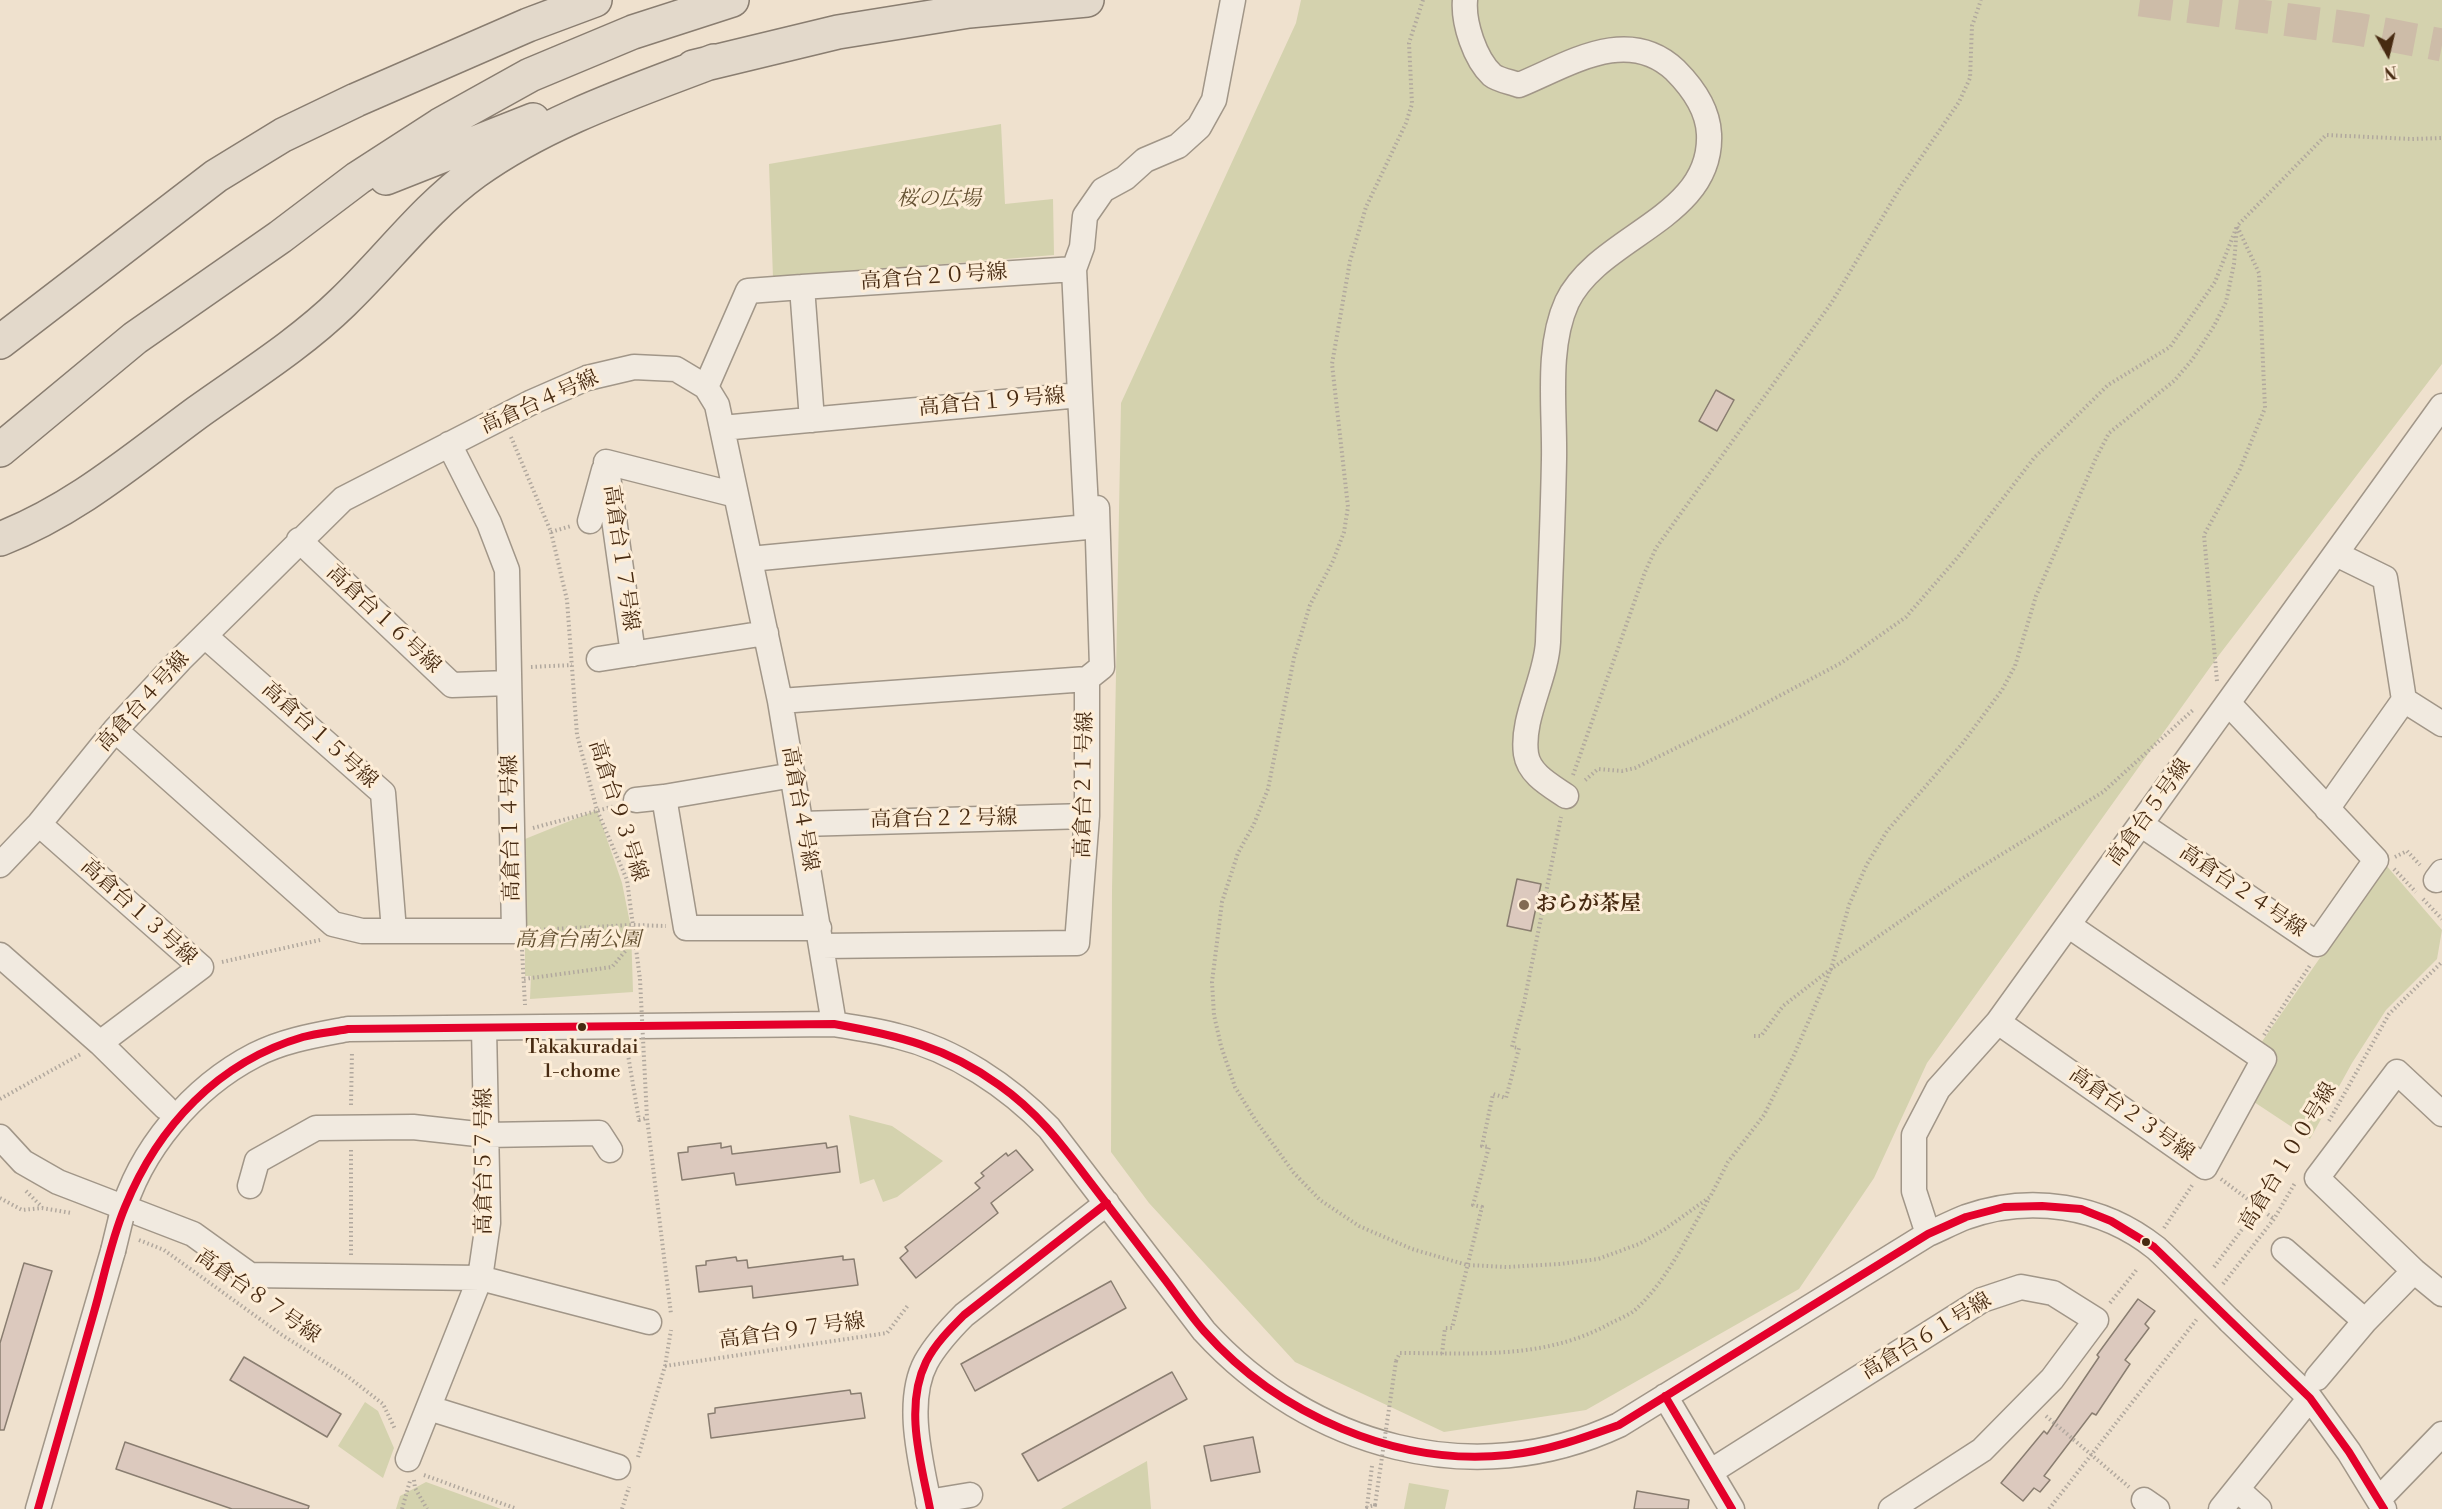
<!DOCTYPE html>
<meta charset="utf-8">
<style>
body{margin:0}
#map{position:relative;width:2442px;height:1509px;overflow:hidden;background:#efe1ce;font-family:"Libre Bodoni",serif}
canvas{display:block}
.north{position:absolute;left:2358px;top:24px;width:60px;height:60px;-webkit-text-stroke:4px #fdedd7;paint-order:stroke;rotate:172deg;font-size:16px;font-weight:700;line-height:24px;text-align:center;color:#472a11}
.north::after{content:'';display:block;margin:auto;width:21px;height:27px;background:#472a11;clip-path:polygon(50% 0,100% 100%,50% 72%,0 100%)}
</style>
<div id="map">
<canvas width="2442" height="1509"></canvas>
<div class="north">N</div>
</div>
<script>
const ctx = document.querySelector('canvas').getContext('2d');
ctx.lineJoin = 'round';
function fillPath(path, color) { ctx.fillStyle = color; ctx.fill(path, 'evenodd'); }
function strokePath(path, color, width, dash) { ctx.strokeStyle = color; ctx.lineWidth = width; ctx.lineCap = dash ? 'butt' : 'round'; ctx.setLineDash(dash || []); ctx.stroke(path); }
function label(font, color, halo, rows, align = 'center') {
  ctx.font = font + ' "Libre Bodoni","Noto Serif JP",serif'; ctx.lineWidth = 6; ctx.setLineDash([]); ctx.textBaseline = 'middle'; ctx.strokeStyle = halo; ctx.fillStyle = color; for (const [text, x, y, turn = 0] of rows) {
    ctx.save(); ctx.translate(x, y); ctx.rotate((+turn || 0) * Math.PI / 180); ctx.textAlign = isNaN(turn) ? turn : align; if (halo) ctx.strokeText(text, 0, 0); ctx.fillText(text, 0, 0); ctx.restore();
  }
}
fillPath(new Path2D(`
 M1301,0H2442V364L2216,659L1927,1063L1874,1178L1799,1289L1586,1410L1444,1432L1295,1362L1149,1203L1111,1152L1112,890L1121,403L1296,23Z
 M1001,124L1005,204L1053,199L1054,255L773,278L769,164Z
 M597,810L622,883L631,928L633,992L530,999L531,976H525V839Z
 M2385,864L2442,930L2437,959L2386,1010L2352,1063L2310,1139L2251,1100L2278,1058L2261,1043Z
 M849,1115L892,1126L943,1161L897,1197L883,1202L874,1179L860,1184Z
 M365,1402L378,1411L394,1448L383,1478L338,1446Z
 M1147,1461L1151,1509H1061Z
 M426,1482L501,1509H396L400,1496Z
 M1409,1483L1449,1490L1445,1509H1404Z`), '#d4d2ae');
const building = new Path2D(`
 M1716,390L1734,400L1717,431L1699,421Z
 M1517,879L1541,884L1531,931L1507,926Z
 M721,1143V1148L731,1146L732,1154L826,1143L827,1148L837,1146L840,1172L736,1185L734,1173L682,1180L678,1153L688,1152V1147Z
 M1016,1150L1033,1170L991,1203L998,1213L916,1278L900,1258L908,1251L905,1247L980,1188L975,1183L984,1176L981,1173L1006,1153L1008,1156Z
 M843,1256V1260L854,1259L858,1285L753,1298L752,1286L699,1292L696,1266L706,1265V1261L736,1257L737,1261L747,1260L748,1268Z
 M24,1263L52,1271L4,1430H0V1343Z
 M1111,1281L1126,1308L975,1391L961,1364Z
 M2138,1299L2155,1311L2145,1324L2149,1328L2125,1360L2130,1364L2096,1415L2092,1413L2044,1476L2050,1480L2040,1492L2034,1488L2023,1501L2001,1483L2044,1431L2047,1434L2099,1357L2097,1355Z
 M244,1357L341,1414L327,1437L230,1380Z
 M1172,1372L1187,1399L1038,1481L1022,1454Z
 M850,1390L851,1394L861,1393L865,1418L711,1438L708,1414L715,1413V1408Z
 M1253,1437L1260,1472L1211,1481L1204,1446Z
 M125,1442L309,1506L308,1509H232L116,1469Z
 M1637,1491L1689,1500L1688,1509H1634Z`);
fillPath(building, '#dcc9be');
strokePath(building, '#897d70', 1.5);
strokePath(new Path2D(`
 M2140,0L2357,29L2442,45`), '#cdbca8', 33, [33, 16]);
const minor = new Path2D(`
 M1465,0C1463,23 1475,59 1492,75C1498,80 1511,82 1519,85C1568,65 1627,25 1675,70C1692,87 1708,110 1709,134C1713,219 1599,235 1567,302C1546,348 1555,409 1554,459C1553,520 1550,581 1548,642C1546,679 1521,718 1526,754C1529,774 1550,785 1566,796
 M1074,269L1082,247L1085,216L1103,190L1125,178L1145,160L1178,146L1199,127L1214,100L1233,0
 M706,387L748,291L802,287
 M812,420L802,287L1074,269L1080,395
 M722,428L1080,395L1087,527L750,559
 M590,521L604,470
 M299,540L452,685L509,683
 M2336,554L2385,578L2404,700L2442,724
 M205,636L383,793L394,931
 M633,654L606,462L736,495
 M599,659L766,633
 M1087,679L1102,667L1097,508
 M780,701L1087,679V816L1077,943L822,946
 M115,730L333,924L362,931H514L507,570L489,523L449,444
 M793,775L664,797L686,928H819
 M636,800L664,797
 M2327,809L2404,700
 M801,824L1087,816
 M2142,825L2317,944L2376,860L2229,704
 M0,865L39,824L115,730L180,660L343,499L532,402L587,378L634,367L676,369L706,387L717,405L780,701L834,1024
 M2436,880L2442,872
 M0,955L100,1043L201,967L39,824
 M1998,1022L2205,1167L2264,1059L2068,925
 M100,1043L165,1107
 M2442,1114L2397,1072L2317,1178L2414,1271L2442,1294
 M0,1137L23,1162L58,1182L193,1234L250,1275L480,1278L649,1322
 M250,1186L257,1161L316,1128L413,1127L486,1135L599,1133L610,1150
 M121,1218C139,1150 193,1087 255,1055C284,1040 317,1035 348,1029L834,1024C855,1028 877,1030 897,1036C955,1050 1008,1086 1049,1128L1204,1331C1310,1447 1474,1493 1619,1425L1928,1234C1940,1229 1953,1222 1966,1217C2030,1194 2102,1205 2156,1248C2167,1258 2178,1269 2189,1280
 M1928,1234L1914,1191V1135L1938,1089L1998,1022L2442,406
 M2284,1250L2365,1321
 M2230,1321L2310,1398L2349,1452L2384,1509
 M2317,1378L2365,1321L2414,1271
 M1665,1396L1732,1509
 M429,1408L618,1467
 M408,1459L480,1278L488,1223L484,1028
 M1710,1472L1982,1300L2021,1287L2053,1293L2096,1320L2052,1379L1982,1450L1891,1509
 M2237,1489L2259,1509
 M2379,1499L2442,1434
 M2144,1500L2157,1509
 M928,1502L970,1495
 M38,1509L113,1251
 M930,1509C922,1466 904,1403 926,1362C936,1344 950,1329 964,1315L1107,1203
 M2221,1509L2310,1398`);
const highway = new Path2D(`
 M693,67L838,32L969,11L1087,0
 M386,178L533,120
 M0,342L216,176L283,135L356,100L528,25L595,0
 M0,450L135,338L280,237L358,178L440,125L530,75L633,32L732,0
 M0,539C75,510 134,459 198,412C247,377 300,344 343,302C388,259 424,209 475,172C546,121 633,92 714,61`);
strokePath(minor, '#a19688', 27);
strokePath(highway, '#897d70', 36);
strokePath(new Path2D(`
 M1423,0L1409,43L1412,104L1406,123L1366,207L1350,261L1332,364L1348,507L1344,532L1333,561L1310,605L1294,658L1268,789L1254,824L1238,853L1222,902L1212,982L1214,1015L1221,1046L1235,1087L1256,1121L1294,1173L1320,1200L1359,1226L1412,1249L1467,1265L1507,1267L1560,1264L1598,1259L1639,1244L1665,1229L1710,1197L1728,1162L1764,1115L1794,1055L1831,969L1849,905L1867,864L1887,831L1962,744L2002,690L2015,666L2036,596L2096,458L2109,433L2174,381L2192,360L2214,326L2226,302L2234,264L2237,226L2215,282L2170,347L2108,385L2034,458L1958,557L1906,617L1841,663L1736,719L1635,768L1622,771L1598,769L1583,782
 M511,437L551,532L567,600L577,735L597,810L627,880L640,979
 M551,532L571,526
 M531,667L572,665
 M2217,681L2204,535L2240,469L2265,408L2259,273L2237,226L2326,135L2412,139L2442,138
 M1573,775L1645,572L1656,548L1832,302L1900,188L1959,102L1970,78L1972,26L1981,0
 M533,828L615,806
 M2395,857L2407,851L2420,865
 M2394,869L2416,892
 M2423,899L2442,919
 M535,930L632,925L666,926
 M522,950L525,1005
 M222,962L320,940
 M524,979L612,967L627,949L631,928
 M2264,1035L2311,964
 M1754,1036H1761L1783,1006L1831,969L1963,878L2103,792L2193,710
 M627,1049L639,1120L647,1118L671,1314
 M0,1099L81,1054
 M351,1105L352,1051
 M2329,1121L2389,1014L2442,962
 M2221,1179L2274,1219
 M26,1191L42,1207
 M0,1198L22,1210L42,1208L71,1213
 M2164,1228L2193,1184
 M139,1240L164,1250L282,1335L347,1376L383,1404L395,1429
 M351,1255V1149
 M2214,1267L2258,1208
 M2223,1284L2274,1219L2295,1183
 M2110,1303L2138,1268
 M1442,1354L1445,1328H1452L1482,1207L1473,1205L1489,1147L1482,1146L1493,1094L1506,1098L1519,1048L1512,1047L1524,1003L1561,817
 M1396,1361L1400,1353C1473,1353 1545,1360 1611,1323C1619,1319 1629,1315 1635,1310C1668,1280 1687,1236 1709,1199
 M665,1366L887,1333L909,1304
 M2046,1416L2129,1487
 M638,1457L665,1366L671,1330
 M1372,1466L1367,1507L1375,1505L1374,1509
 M424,1475L517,1509
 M414,1480L415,1488L427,1509
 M402,1509L410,1481
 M622,1509L629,1487
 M2049,1509L2197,1319`), '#b1a89e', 4, [1.5, 3]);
strokePath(minor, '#f1eae0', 24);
strokePath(highway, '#e3d9cb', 33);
const minorBridge = new Path2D(`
 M113,1251L121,1218
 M2189,1280L2230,1321`);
strokePath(minorBridge, '#a19688', 27, []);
strokePath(new Path2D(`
 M640,979L647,1118
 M1375,1505L1396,1361`), '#b1a89e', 4, [1.5, 3]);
strokePath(minorBridge, '#f1eae0', 24);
strokePath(new Path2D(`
 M1665,1396L1732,1509
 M38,1509C57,1443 76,1377 94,1312C104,1277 111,1240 125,1207C158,1126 218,1062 303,1037C318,1033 333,1032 348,1029L834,1024C896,1035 947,1047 999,1085C1036,1111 1060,1142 1087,1178C1113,1212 1140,1247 1166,1281C1178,1297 1190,1315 1204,1331C1278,1414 1396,1467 1508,1455C1547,1451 1583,1438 1619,1425L1928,1234L1966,1217L2004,1207L2042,1206L2081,1209L2111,1221L2154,1247L2310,1398L2349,1452L2384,1509
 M930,1509C921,1463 904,1407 926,1362C935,1344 950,1329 964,1315L1107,1203`), '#e4002b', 8);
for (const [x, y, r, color] of [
 [1524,905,6,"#826a53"],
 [582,1027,5,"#472a11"],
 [2146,1242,5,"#472a11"]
]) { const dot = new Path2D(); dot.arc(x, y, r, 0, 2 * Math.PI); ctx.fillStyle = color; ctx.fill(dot); strokePath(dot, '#fdedd7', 2); }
label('20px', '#472a11', '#fdedd7', [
 ["Takakuradai",582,1048],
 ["1-chome",582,1072]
]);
label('italic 21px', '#645132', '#fdedd7', [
 ["桜の広場",939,200],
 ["高倉台南公園",578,941]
]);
label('21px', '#472a11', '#fdedd7', [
 ["高倉台２０号線",934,278,-4],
 ["高倉台４号線",540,403,-24],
 ["高倉台１９号線",992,403,-5],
 ["高倉台１７号線",620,558,82],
 ["高倉台１６号線",383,620,43],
 ["高倉台４号線",144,702,-48],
 ["高倉台１５号線",319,736,42],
 ["高倉台２１号線",1085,785,-89],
 ["高倉台４号線",799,809,80],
 ["高倉台９３号線",617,811,72],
 ["高倉台５号線",2150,813,-54],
 ["高倉台２２号線",944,820,-1],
 ["高倉台１４号線",512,828,-91],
 ["高倉台２４号線",2242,892,34],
 ["高倉台１３号線",138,913,42],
 ["高倉台２３号線",2131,1115,35],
 ["高倉台１００号線",2289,1157,-59],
 ["高倉台５７号線",485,1161,-90],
 ["高倉台８７号線",257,1297,35],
 ["高倉台９７号線",792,1332,-8],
 ["高倉台６１号線",1927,1337,-31]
]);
label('bold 21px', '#472a11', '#fdedd7', [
 ["おらが茶屋",1536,905]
], 'left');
</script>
